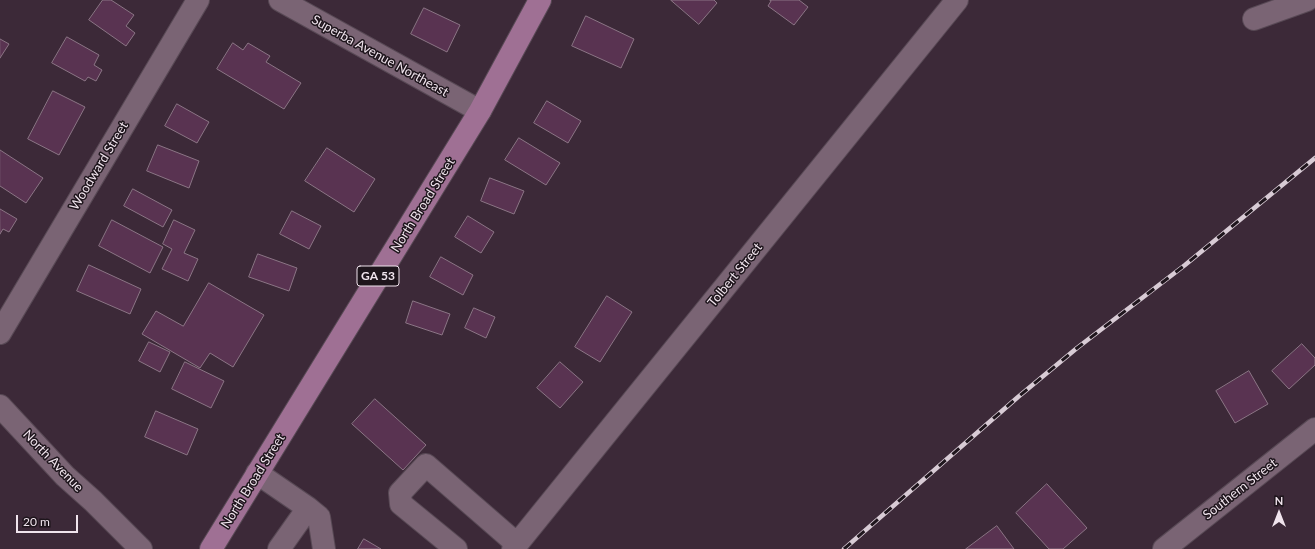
<!DOCTYPE html>
<style>
body{margin:0}
#map{position:relative;width:1315px;height:549px;overflow:hidden;background:#3c2938;font-family:Lato,sans-serif}
canvas{display:block}
.north{position:absolute;left:1259px;top:493px;width:40px;height:40px;-webkit-text-stroke:3px #1e151c;paint-order:stroke;rotate:0deg;font-size:11px;font-weight:700;line-height:16px;text-align:center;color:#f0e4ed}
.north::after{content:'';display:block;margin:auto;width:14px;height:18px;background:#f0e4ed;clip-path:polygon(50% 0,100% 100%,50% 72%,0 100%)}
.scale{position:absolute;left:16px;top:515px;width:62px;height:18px;box-sizing:border-box;border:2px solid #f0e4ed;border-top:0;padding-left:5px;font-size:12px;line-height:14px;white-space:nowrap;color:#f0e4ed;-webkit-text-stroke:3px #1e151c;paint-order:stroke}
</style>
<div id="map">
<canvas width="1315" height="549"></canvas>
<div class="north">N</div>
<div class="scale">20 m</div>
</div>
<script>
const ctx = document.querySelector('canvas').getContext('2d');
ctx.lineJoin = 'round';
function fillPath(path, color) { ctx.fillStyle = color; ctx.fill(path, 'evenodd'); }
function strokePath(path, color, width, dash) { ctx.strokeStyle = color; ctx.lineWidth = width; ctx.lineCap = dash ? 'butt' : 'round'; ctx.setLineDash(dash || []); ctx.stroke(path); }
function label(font, color, halo, rows, align = 'center') {
  ctx.font = font + ' Lato,sans-serif'; ctx.lineWidth = 3; ctx.setLineDash([]); ctx.textBaseline = 'middle'; ctx.strokeStyle = halo; ctx.fillStyle = color; for (const [text, x, y, turn = 0] of rows) {
    ctx.save(); ctx.translate(x, y); ctx.rotate((+turn || 0) * Math.PI / 180); ctx.textAlign = isNaN(turn) ? turn : align; if (halo) ctx.strokeText(text, 0, 0); ctx.fillText(text, 0, 0); ctx.restore();
  }
}
const building = new Path2D(`
 M103,0H111L134,15L126,26L135,33L126,46L89,20Z
 M671,0H714L717,3L699,24Z
 M770,0H799L808,7L794,25L768,6L771,1Z
 M424,8L460,25L447,52L411,34Z
 M586,16L634,39L621,68L572,46Z
 M67,37L99,55L94,65L102,70L96,81L88,77L85,81L52,63Z
 M0,39L9,44L0,58Z
 M233,43L243,50L248,43L270,56L266,62L301,83L284,109L217,69Z
 M53,91L85,107L59,155L28,139Z
 M547,101L581,121L568,143L534,123Z
 M177,104L209,122L197,143L165,126Z
 M519,138L560,163L546,185L505,160Z
 M158,145L199,161L189,188L147,171Z
 M327,148L375,179L354,212L305,181Z
 M0,150L43,178L26,203L0,186Z
 M490,178L524,191L514,214L481,201Z
 M133,189L172,210L163,227L124,206Z
 M0,209L17,219L9,232L3,229L0,234Z
 M292,211L321,226L309,249L280,234Z
 M468,216L494,232L481,253L455,237Z
 M112,220L163,247L150,273L99,246Z
 M174,220L195,230L184,253L198,259L188,281L162,269L172,249L163,244Z
 M258,254L297,268L289,291L249,277Z
 M441,257L473,275L463,295L430,277Z
 M89,265L141,289L130,314L77,291Z
 M209,283L264,315L233,367L210,353L200,368L142,334L156,311L183,326Z
 M607,296L632,312L600,362L575,347Z
 M413,301L450,314L442,335L406,323Z
 M474,308L495,317L486,338L465,328Z
 M149,342L170,352L160,372L139,361Z
 M1302,344L1315,358V365L1289,389L1272,371Z
 M185,362L224,381L211,408L172,389Z
 M560,362L583,382L560,408L537,388Z
 M1249,371L1268,404L1235,423L1216,391Z
 M375,399L426,445L403,470L352,424Z
 M156,411L198,429L187,455L145,437Z
 M1047,484L1087,528L1063,549H1049L1016,513Z
 M997,526L1014,549H966Z
 M364,539L381,549H358Z`);
fillPath(building, '#593351');
strokePath(building, '#8b7585', 1);
const minor = new Path2D(`
 M280,0L480,111
 M1254,19L1307,0
 M0,333L198,0
 M0,406L65,476L93,501L141,549
 M257,473L308,508L279,549
 M308,508L319,517L324,549
 M456,549L401,504L400,493L426,465L517,544
 M513,549L957,0
 M1164,549L1315,429`);
const major = new Path2D(`
 M211,549L480,111L540,0`);
strokePath(minor, '#584955', 24);
strokePath(major, '#584955', 24);
strokePath(minor, '#7a6474', 22);
strokePath(major, '#9f7094', 22);
const rail = new Path2D(`
 M844,549L1018,397L1077,348L1185,265L1315,158`);
strokePath(rail, '#d8cbd5', 4.5);
strokePath(rail, '#1e151c', 3, [9]);
for (const [x, y, w] of [
 [378,276,42]
]) { const box = new Path2D(); box.roundRect(x - w / 2, y - 10, w, 20, 3); ctx.fillStyle = '#1e151c'; ctx.fill(box); strokePath(box, '#f0e4ed', 1); }
label('bold 12px', '#f0e4ed', null, [
 ["GA 53",378,276]
]);
label('13px', '#f0e4ed', '#1e151c', [
 ["Superba Avenue Northeast",380,56,29],
 ["Woodward Street",99,166,-59],
 ["North Broad Street",423,205,-58],
 ["Tolbert Street",735,275,-51],
 ["North Avenue",53,461,46],
 ["North Broad Street",253,481,-58],
 ["Southern Street",1240,489,-38]
]);
</script>
